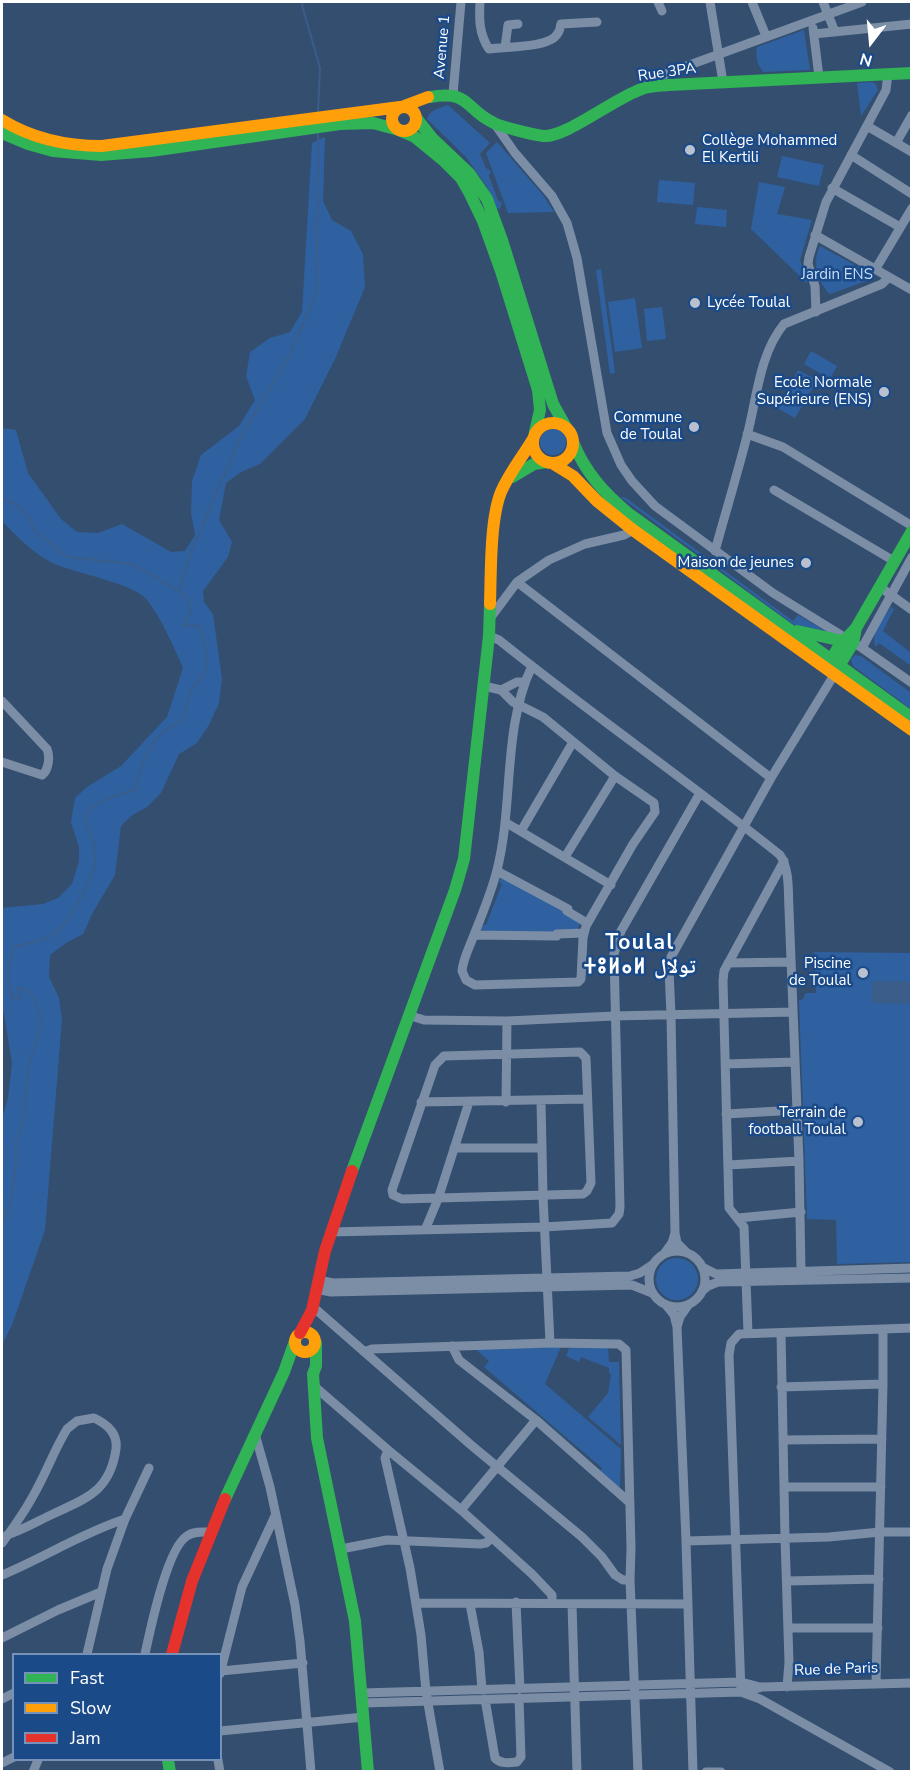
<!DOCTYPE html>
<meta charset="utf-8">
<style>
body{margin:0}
#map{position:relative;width:913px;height:1773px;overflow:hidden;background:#344e70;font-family:"Nunito Sans",sans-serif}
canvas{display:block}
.frame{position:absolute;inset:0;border:3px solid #fff;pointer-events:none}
.legend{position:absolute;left:12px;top:1653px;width:210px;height:108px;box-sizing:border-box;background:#1b4a89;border:2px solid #7692b8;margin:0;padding:8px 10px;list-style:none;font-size:18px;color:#fff}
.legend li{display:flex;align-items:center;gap:12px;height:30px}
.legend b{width:30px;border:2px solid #7692b8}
.north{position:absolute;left:841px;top:12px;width:60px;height:60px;-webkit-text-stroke:4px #1b4a89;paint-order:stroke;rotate:196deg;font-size:16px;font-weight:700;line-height:24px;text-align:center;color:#fff}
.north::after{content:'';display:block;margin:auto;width:21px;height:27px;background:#fff;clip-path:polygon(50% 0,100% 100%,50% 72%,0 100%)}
</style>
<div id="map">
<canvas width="913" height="1773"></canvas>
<div class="frame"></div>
<ul class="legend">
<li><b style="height:8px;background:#30b455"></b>Fast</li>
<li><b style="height:8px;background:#ff9f0a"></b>Slow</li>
<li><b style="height:8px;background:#e5322d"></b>Jam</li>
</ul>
<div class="north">N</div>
</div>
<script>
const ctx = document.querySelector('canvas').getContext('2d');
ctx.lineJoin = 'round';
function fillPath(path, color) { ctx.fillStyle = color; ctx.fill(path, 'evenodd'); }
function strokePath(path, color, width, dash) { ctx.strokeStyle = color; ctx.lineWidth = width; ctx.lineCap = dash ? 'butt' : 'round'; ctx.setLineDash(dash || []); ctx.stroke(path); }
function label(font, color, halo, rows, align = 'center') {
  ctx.font = font + ' "Nunito Sans","Noto Naskh Arabic","Noto Sans Tifinagh",sans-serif'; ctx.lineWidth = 5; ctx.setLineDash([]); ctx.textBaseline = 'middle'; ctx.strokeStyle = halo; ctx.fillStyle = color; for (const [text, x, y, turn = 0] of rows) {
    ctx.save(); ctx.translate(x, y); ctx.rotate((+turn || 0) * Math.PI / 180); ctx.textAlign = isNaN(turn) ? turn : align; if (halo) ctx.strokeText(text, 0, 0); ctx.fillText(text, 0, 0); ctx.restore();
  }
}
fillPath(new Path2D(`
 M804,30L810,70L763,72C757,63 755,57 757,47Z
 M872,82L876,84L878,90L861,116L857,83Z
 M448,105L490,143L480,154L486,168L491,171L489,176L498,200L502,203L500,209L496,208L487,187L466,157L427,119C429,110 440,108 448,105Z
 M325,137L323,201L332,220L351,231L363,254L365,287L335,359L305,419L260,464L241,472L226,483L219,520L232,542L228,557L203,591L204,602L213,614L222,679L219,703L209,725L197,743L179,754L161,793L147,807L131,816L121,826L115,875L92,914L83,934L66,943L50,955L49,977L59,998L62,1019L45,1230L12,1325L2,1345V1118L8,1098L12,1063L4,1014L2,1009V908L43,904L58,898L72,884L79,861V847L71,822L75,798L87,787L121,766L167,717L183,668C175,649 160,615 146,599C133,584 81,574 60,566C39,559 17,537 2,521V428L16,430L28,473L61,519L77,532L98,533L122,524L171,552L185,551L195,535L191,513L192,481L201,455L239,426L255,400L246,376L250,352L270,338L290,332L302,312L312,143Z
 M497,142L543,195L554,212L508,213L486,153Z
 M782,156L824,165L819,186L777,177Z
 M659,180L695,183L693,205L657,202Z
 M759,182L785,187L777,214L812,220L800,260L808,284L751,229Z
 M697,207L727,210L726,227L695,224Z
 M820,246L873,275L875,278L830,294C817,282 812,261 820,246Z
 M601,269L615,373L610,374L596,270Z
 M635,298L642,348L615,352L608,302Z
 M662,307L666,339L647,341L644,309Z
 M811,351L837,366L830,379L804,364Z
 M798,370L817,380L795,418L777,408Z
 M540 442a13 13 0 1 1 26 0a13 13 0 1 1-26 0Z
 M619,496L626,498L793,621L798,615L836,637L801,628L793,624Z
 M891,607L894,609L883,631L911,653V666L879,643L876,647C869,635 884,618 891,607Z
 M855,655L861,656L911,693V709L853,666L851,659Z
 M501,877L522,885L581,922L576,931L555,934L480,933L483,925H486L502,884L499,882Z
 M814,952L911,953V1262L837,1264L836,1220L807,1219L799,1000H802L806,993H816Z
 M656 1279a21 21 0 1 1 42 0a21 21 0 1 1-42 0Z
 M608,1346L609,1362H619L621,1445L588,1417L608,1393L611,1375L609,1373V1368L581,1357L579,1362L566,1356L569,1348Z
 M561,1347L545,1384L621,1449L620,1488L600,1471L602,1468L484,1367L489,1361L475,1349Z`), '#2f61a0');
fillPath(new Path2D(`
 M873,981H911V1004L872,1003Z`), '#3a5d89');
strokePath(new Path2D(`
 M303,2L302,5L320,68L318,112
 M2,498L17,505L30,519L34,530L67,557L132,564L186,595L191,610L183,626L198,625C205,637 210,661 204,674C200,681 193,685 190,693C186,702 188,712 182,719C177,726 166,728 160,735C147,750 139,771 135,790C124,793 95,801 89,810C79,822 92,834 94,845C95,850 95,858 95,863C93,877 67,927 54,934C42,941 28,944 15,947C7,961 6,986 14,1000L21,997L17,988L27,990L34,998L42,1022L28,1067L24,1116L16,1142V1163L12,1193L9,1207L2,1222
 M179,590L190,554L241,436L289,356L317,292L318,133`), '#3a5d89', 2);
strokePath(new Path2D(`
 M480,2C479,19 479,34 489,49C504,46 550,49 558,33C560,31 560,27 561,24L597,22
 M658,2L662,11
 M710,2L723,82
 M752,2L766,36
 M823,2L835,32
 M813,28L819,77
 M814,34L912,24
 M505,47L508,25L518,24
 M645,87L659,77L673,71L862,2
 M453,94L461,2
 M494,123L515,153L552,196L567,223L577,258L607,433L621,465L632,481L655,506L773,593L862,648L912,683
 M867,126L912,152
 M896,143L912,115
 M851,155L912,194
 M832,188L900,227
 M815,235L912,290
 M875,270L912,208
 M816,312L815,286L808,264L809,257L826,202L886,90L888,74
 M747,434L783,447L912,526
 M774,490L894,561
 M715,551C726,511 738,472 748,432C757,396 760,353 784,324L882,284L889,277
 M517,582L771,778
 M880,587L912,610
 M491,617L517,582L549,560L585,544L624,535L633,530
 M489,636L499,640C591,714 688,781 780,855C790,870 788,892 789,909L799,1161L801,1271
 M862,648L912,557
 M484,686L501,690L513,702L543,717L615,776L654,803L655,812L633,844L586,926L583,938L581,979L578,982L475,985L466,980L462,971C463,960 468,950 472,940C481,917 491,894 497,870C514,804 502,729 532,666
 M501,690L517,682H524
 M2,701L47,749C50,756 49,770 42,775L2,762
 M505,822L611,885
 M521,831L573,742
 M565,857L615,776
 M497,871L568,909L567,911L587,923
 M474,935L557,936V934L583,933
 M728,963L791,962
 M408,1015L424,1020L507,1021L614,1016L793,1012
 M580,1052L586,1058L591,1183L587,1191L583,1194L402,1199L393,1195L392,1190L435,1065L444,1056Z
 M725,1064L795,1062
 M541,1101L543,1196L550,1343
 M421,1102L587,1099
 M506,1102L507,1021
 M726,1114L797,1110
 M454,1148H542
 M728,1165L799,1161
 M738,1218L801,1212
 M425,1230L438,1199L469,1102
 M331,1232L544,1227L612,1223L619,1214L620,1207L614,954L621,931L700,793
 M675,1233L671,1015L669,970L671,957L771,778L834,675
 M649 1279a28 28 0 1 1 56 0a28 28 0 1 1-56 0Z
 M664,1254L672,1243L675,1233L677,1243L687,1253
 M702,1267L716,1274L912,1268
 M318,1280L333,1283L630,1276L640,1273L652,1265
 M316,1289L331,1292L632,1285L652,1293
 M702,1291L708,1286L718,1282L912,1278
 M666,1305L674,1315L677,1327L680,1317L689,1304
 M312,1306L471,1445L582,1537L602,1557L615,1575L623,1580H630
 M677,1327L686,1541L693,1772
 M748,1333L744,1227L729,1208L723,981L724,971L784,861
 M781,1333L785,1538L789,1662L787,1687
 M452,1346L459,1360L536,1420L628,1501
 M364,1352L372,1349L550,1343L619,1344L626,1350L631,1548L630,1580L638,1772
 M314,1386L388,1450L461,1510L532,1574L552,1595V1602
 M781,1387L883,1384
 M255,1434L270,1487L295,1605L300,1641L311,1772
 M783,1440L882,1439
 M388,1450L385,1458L410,1568L421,1635L426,1692L440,1772
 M785,1487H881
 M461,1510L536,1420
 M686,1541L829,1537L880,1532H912
 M2,1543C13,1528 24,1513 33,1496C46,1474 54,1450 67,1429L77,1421L94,1418C107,1424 118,1433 116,1449C110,1491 87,1498 53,1514C38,1521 23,1530 7,1535
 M341,1549L387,1540L480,1544L486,1543L492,1538
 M2,1575C43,1558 82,1533 125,1519
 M787,1581L879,1579
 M516,1602L520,1689
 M416,1603L688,1604
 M470,1604L479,1652L482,1690
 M572,1604L577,1772
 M788,1628H878
 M2,1638L58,1610L101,1592
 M87,1654L107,1569L125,1519L149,1468
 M145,1654C150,1631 167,1548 187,1536C194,1531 203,1532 210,1532
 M221,1671L303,1663
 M220,1674L242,1587L275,1516
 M876,1684L883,1384V1330
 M362,1693L741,1682L760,1687
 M2,1699L14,1693
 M485,1699L495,1758C500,1764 509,1763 517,1762L521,1757L519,1698
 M363,1703L741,1692L762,1687L912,1683
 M220,1731L364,1717
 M218,1760L220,1772
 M2,1763L14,1757
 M33,1772L38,1760
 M706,1772H721
 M890,1772L760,1699L741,1692L729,1355L731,1343L739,1334L912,1328`), '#7b8ea5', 9);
strokePath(new Path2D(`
 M430,97C471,90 464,109 494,123C502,127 534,135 543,136C566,138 616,97 642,89C650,86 660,86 669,85L912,73
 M417,119L432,138L469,173L487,199L502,240L553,404L567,429
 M401,131L415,137L443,160L461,178L469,192L483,221L501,271L538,390L540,410L535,432
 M2,133L28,144L53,151L101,155L151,151L340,124L373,123L399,130
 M573,442C585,472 604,493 628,513L912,718
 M512,477L534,464L547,462
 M797,631L843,641
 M827,667L839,646L856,628L912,531
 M836,671L853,643L856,628
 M352,1171L455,890L464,859L489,636L490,604
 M316,1343V1366L313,1374L317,1438L355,1621L368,1772
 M225,1499L284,1372L295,1341
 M168,1760L170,1772`), '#30b455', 12);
strokePath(new Path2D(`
 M404,106L428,97
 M392 119a12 12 0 1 1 24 0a12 12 0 1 1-24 0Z
 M2,120C33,139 66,146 102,146L400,107
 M533 443a20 20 0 1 1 40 0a20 20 0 1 1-40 0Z
 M552,463L573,476L597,501L633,530L912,730
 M490,604C491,573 490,519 501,492C509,473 523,456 533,439
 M295 1342a10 10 0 1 1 20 0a10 10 0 1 1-20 0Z`), '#ff9f0a', 12);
strokePath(new Path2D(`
 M300,1333L312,1310L325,1251L352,1171
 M172,1654L192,1581L225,1499`), '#e5322d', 12);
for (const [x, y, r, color] of [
 [690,150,6,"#b8c1cd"],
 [695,303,6,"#b8c1cd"],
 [884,392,6,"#b8c1cd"],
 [694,427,6,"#b8c1cd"],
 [806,563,6,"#b8c1cd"],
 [863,973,6,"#b8c1cd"],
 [858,1122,6,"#b8c1cd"]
]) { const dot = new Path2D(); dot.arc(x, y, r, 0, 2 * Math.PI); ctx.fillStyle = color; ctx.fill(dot); strokePath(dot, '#1b4a89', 2); }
label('15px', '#fff', '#1b4a89', [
 ["Avenue 1",443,47,-85],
 ["Rue 3PA",667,73,-8],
 ["Rue de Paris",836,1670,-2]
]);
label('15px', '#fff', '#1b4a89', [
 ["Collège Mohammed",702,141,"left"],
 ["El Kertili",702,158,"left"],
 ["Lycée Toulal",707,303,"left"],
 ["Ecole Normale",872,383],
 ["Supérieure (ENS)",872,400],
 ["Commune",682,418],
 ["de Toulal",682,435],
 ["Maison de jeunes",794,563],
 ["Piscine",851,964],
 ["de Toulal",851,981],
 ["Terrain de",846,1113],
 ["football Toulal",846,1130]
], 'right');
label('15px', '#cadff9', '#1b4a89', [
 ["Jardin ENS",837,275]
]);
ctx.letterSpacing = '1.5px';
label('bold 21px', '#fff', '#1b4a89', [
 ["Toulal",640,944],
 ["ⵜⵓⵍⴰⵍ تولال",640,968]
]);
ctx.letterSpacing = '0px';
</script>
